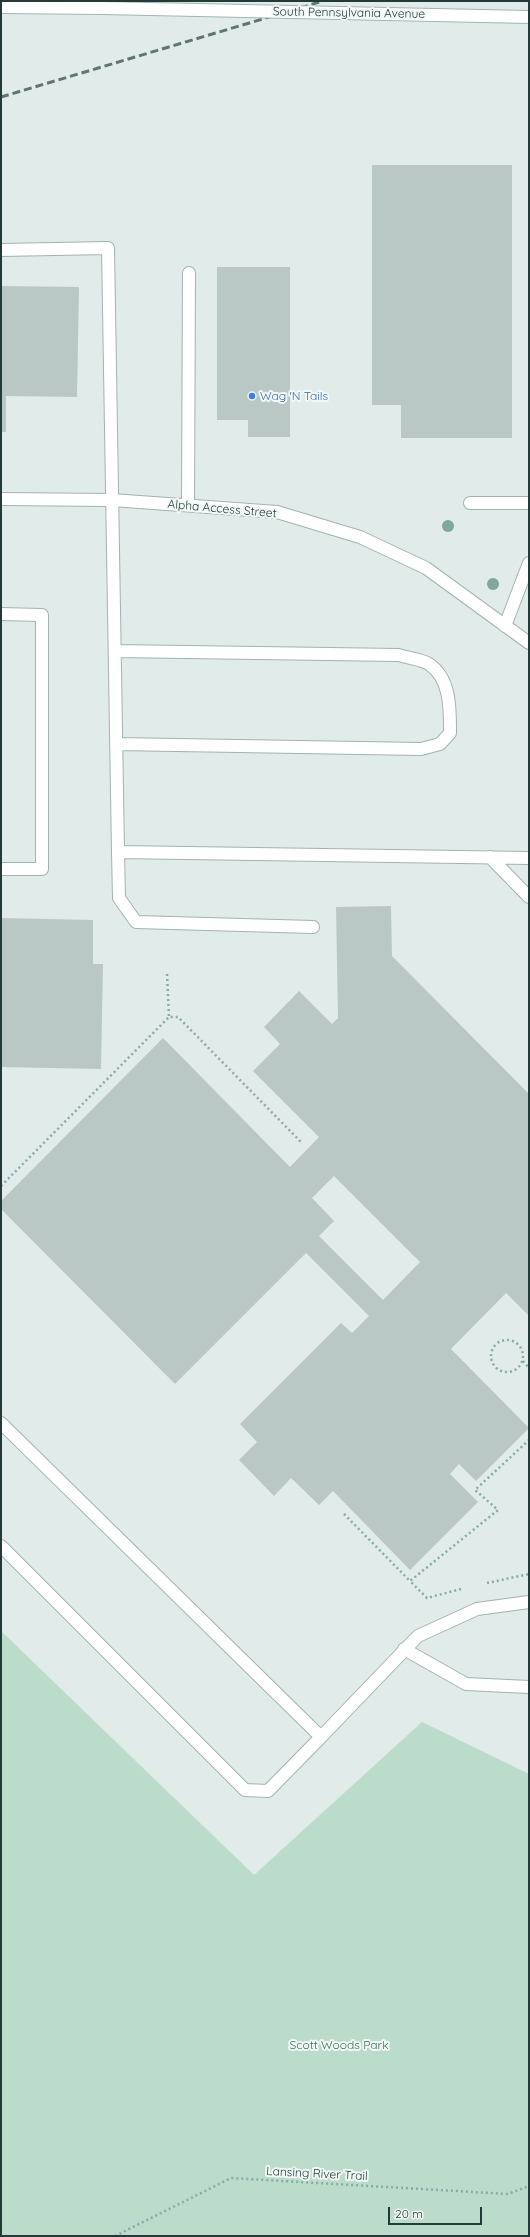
<!DOCTYPE html>
<style>
body{margin:0}
#map{position:relative;width:530px;height:2237px;overflow:hidden;background:#e1ebe9;font-family:Quicksand,sans-serif}
canvas{display:block}
.frame{position:absolute;inset:0;border:2px solid #233a3a;pointer-events:none}
.scale{position:absolute;left:388px;top:2207px;width:94px;height:18px;box-sizing:border-box;border:2px solid #233a3a;border-top:0;padding-left:5px;font-size:12px;line-height:14px;white-space:nowrap;color:#233a3a;-webkit-text-stroke:3px #f2f8f6;paint-order:stroke}
</style>
<div id="map">
<canvas width="530" height="2237"></canvas>
<div class="frame"></div>
<div class="scale">20 m</div>
</div>
<script>
const ctx = document.querySelector('canvas').getContext('2d');
ctx.lineJoin = 'round';
function fillPath(path, color) { ctx.fillStyle = color; ctx.fill(path, 'evenodd'); }
function strokePath(path, color, width, dash) { ctx.strokeStyle = color; ctx.lineWidth = width; ctx.lineCap = dash ? 'butt' : 'round'; ctx.setLineDash(dash || []); ctx.stroke(path); }
function label(font, color, halo, rows, align = 'center') {
  ctx.font = font + ' Quicksand,sans-serif'; ctx.lineWidth = 4; ctx.setLineDash([]); ctx.textBaseline = 'middle'; ctx.strokeStyle = halo; ctx.fillStyle = color; for (const [text, x, y, turn = 0] of rows) {
    ctx.save(); ctx.translate(x, y); ctx.rotate((+turn || 0) * Math.PI / 180); ctx.textAlign = isNaN(turn) ? turn : align; if (halo) ctx.strokeText(text, 0, 0); ctx.fillText(text, 0, 0); ctx.restore();
  }
}
fillPath(new Path2D(`
 M1,1631L254,1875L422,1722L529,1774V2236H1Z`), '#bbdbcb');
fillPath(new Path2D(`
 M372,165H512V438H401V405H372Z
 M217,267H290V437H248V420H217Z
 M1,286L79,287L77,397L6,396V432H1Z
 M391,906L392,956L529,1094V1316L506,1293L451,1349L529,1428L476,1481L459,1464L450,1474L478,1502L410,1570L333,1491L319,1505L291,1478L274,1496L239,1460L257,1442L240,1424L341,1323L352,1333L369,1316L306,1253L175,1384L1,1209V1201L163,1038L290,1167L319,1137L253,1071L280,1044L264,1027L299,991L332,1024L338,1018L336,907ZM334,1176L420,1262L383,1300L319,1236L334,1221L312,1198Z
 M1,918L93,920V964H103L101,1069L1,1067Z`), '#bac8c5');
const lane = new Path2D(`
 M1,250L108,248L118,852L529,858
 M188,505L189,273
 M1,614L42,615V869H1
 M505,626L529,563
 M115,651L399,655C407,658 421,659 429,664C451,679 450,709 450,733L440,744L421,749L116,744
 M118,852L119,898L136,922L313,927
 M490,857L529,897
 M1,1423L321,1737L418,1636L477,1609L529,1602
 M1,1546L245,1790L268,1791L321,1737
 M404,1649L466,1684L529,1687`);
const street = new Path2D(`
 M1,499L112,500L277,512L360,537L426,568L529,643
 M470,503H529`);
const secondary = new Path2D(`
 M1,7L103,8`);
strokePath(lane, '#a4b2b1', 14);
strokePath(street, '#a4b2b1', 14);
strokePath(secondary, '#a1b6b3', 14);
strokePath(new Path2D(`
 M167,974L169,1017
 M1,1186L169,1017H178L301,1142
 M491 1356a16 16 0 1 1 32 0a16 16 0 1 1-32 0Z
 M523,1361L529,1368
 M344,1514L410,1581
 M487,1583L529,1574
 M461,1589L427,1598L410,1581L498,1510L475,1490L529,1440
 M115,2236L231,2178L508,2194L529,2186`), '#84aca9', 2.5, [2, 3]);
strokePath(lane, '#fff', 12);
strokePath(street, '#fff', 12);
strokePath(secondary, '#fff', 12);
strokePath(new Path2D(`
 M1,97L323,1`), '#5d7675', 3, [8, 4]);
const secondaryBridge = new Path2D(`
 M103,8L529,17`);
strokePath(secondaryBridge, '#a1b6b3', 14, []);
strokePath(secondaryBridge, '#fff', 12);
ctx.fillStyle = '#80a799';
for (const [x, y] of [
 [448,526],
 [493,584]
]) { ctx.beginPath(); ctx.arc(x, y, 6, 0, 2 * Math.PI); ctx.fill(); }
for (const [x, y, r, color] of [
 [252,396,4,"#3f7fe0"]
]) { const dot = new Path2D(); dot.arc(x, y, r, 0, 2 * Math.PI); ctx.fillStyle = color; ctx.fill(dot); strokePath(dot, '#f2f8f6', 1.5); }
label('12px', '#233a3a', '#f2f8f6', [
 ["South Pennsylvania Avenue",349,13,1],
 ["Alpha Access Street",222,509,5],
 ["Lansing River Trail",317,2174,3]
]);
label('12px', '#366cbe', '#f2f8f6', [
 ["Wag 'N Tails",260,396]
], 'left');
label('12px', '#306f57', '#f2f8f6', [
 ["Scott Woods Park",339,2045]
]);
</script>
